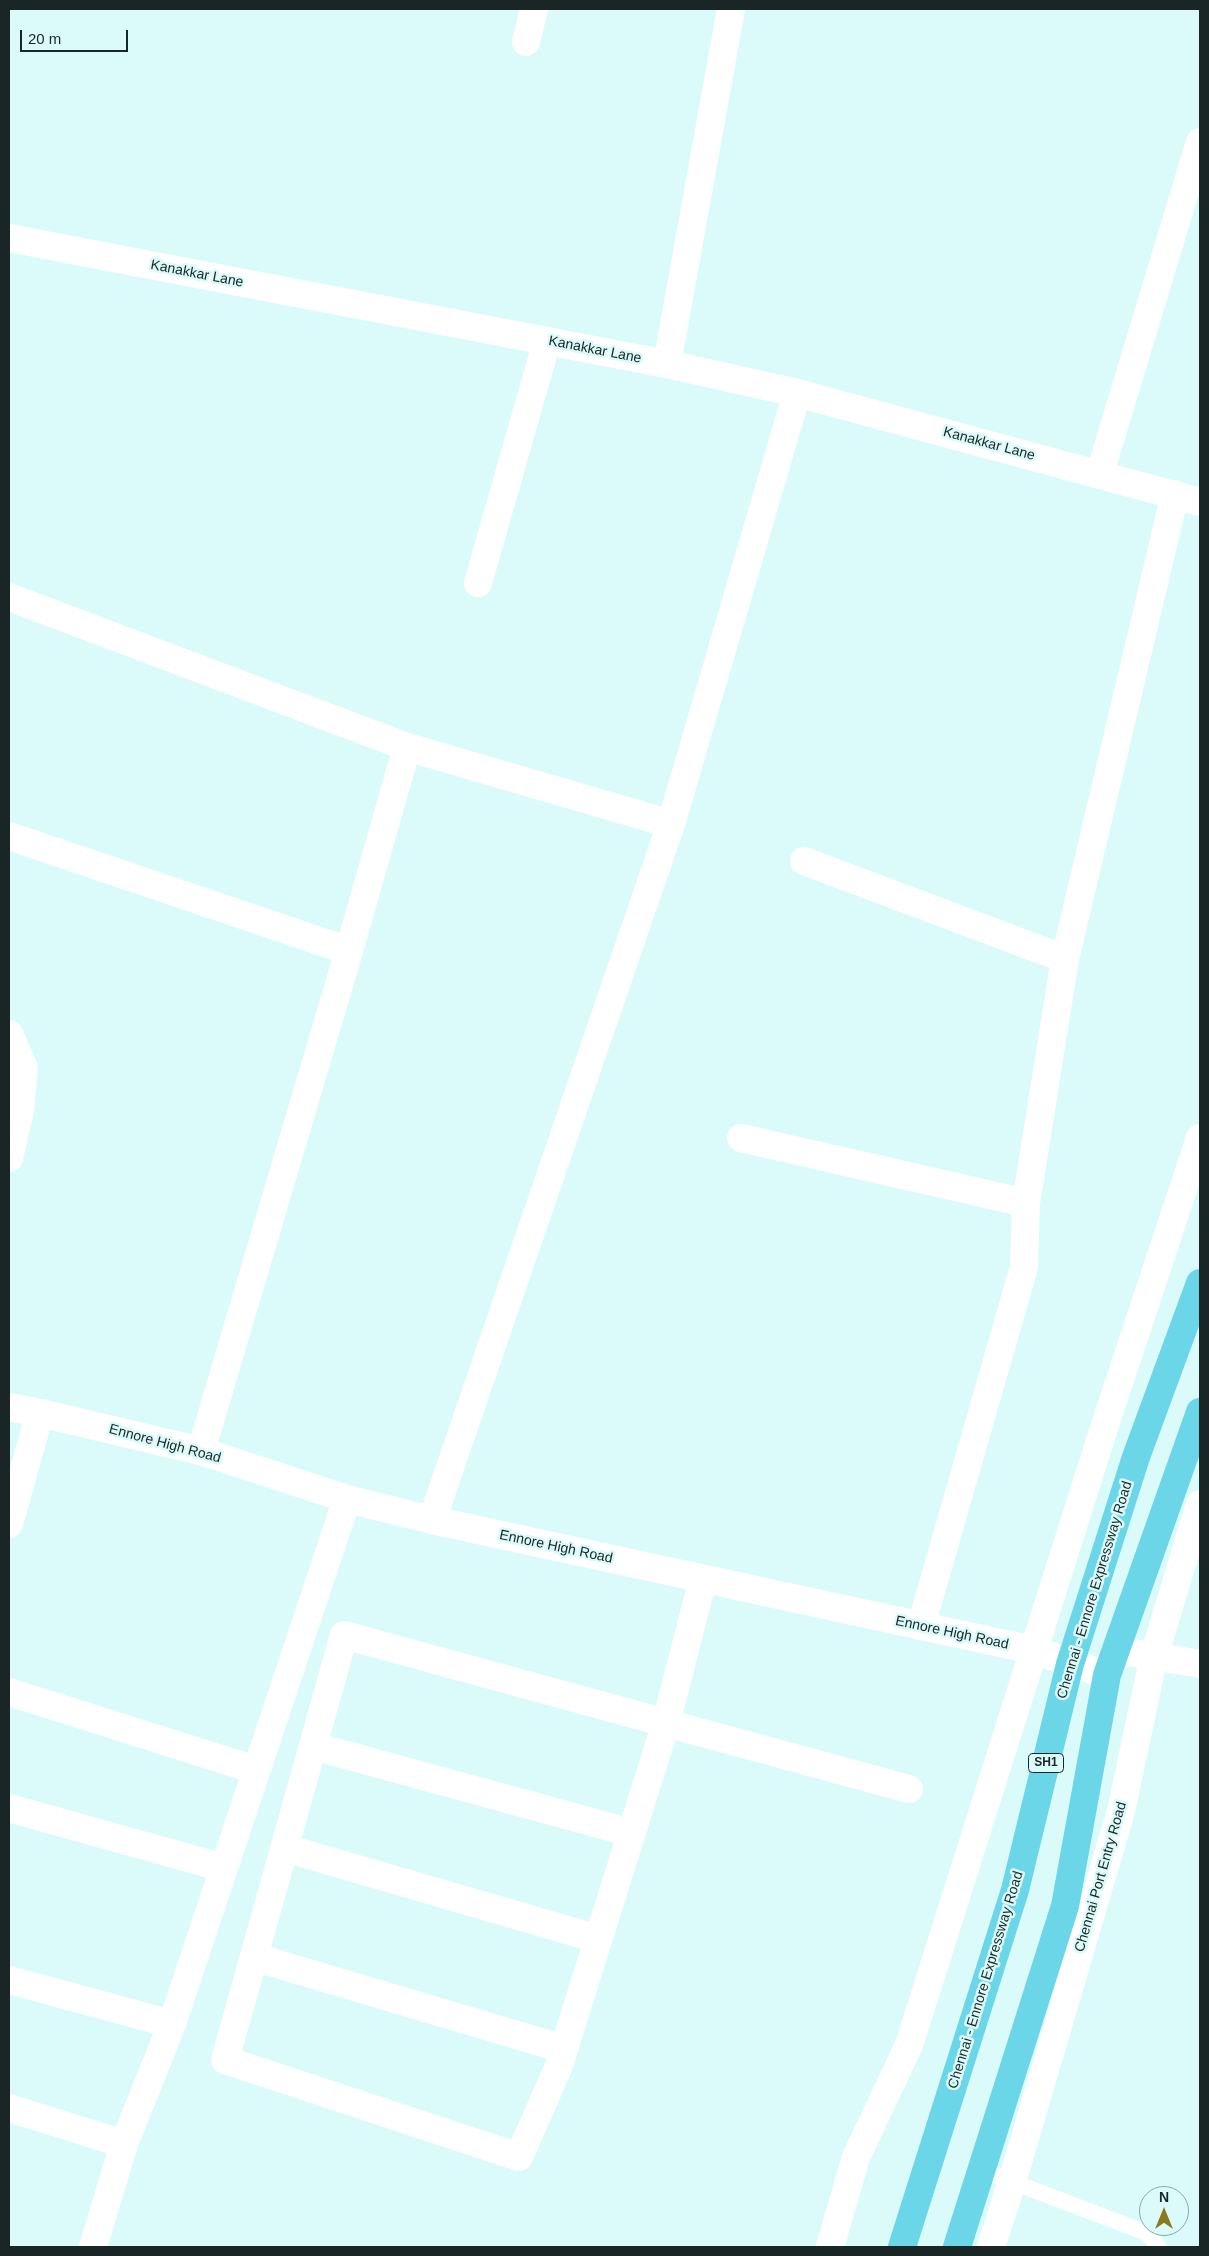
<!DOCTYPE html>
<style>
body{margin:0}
#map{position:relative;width:1209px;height:2256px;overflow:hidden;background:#dbfbfa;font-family:Helvetica,sans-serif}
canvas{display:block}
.frame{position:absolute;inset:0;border:10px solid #1a2626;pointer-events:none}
.north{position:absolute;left:1139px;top:2186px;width:50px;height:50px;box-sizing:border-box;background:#dbfbfa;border:1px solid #8ea6a5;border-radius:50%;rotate:0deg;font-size:14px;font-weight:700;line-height:20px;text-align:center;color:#1a2626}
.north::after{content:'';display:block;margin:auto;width:18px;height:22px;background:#897a1f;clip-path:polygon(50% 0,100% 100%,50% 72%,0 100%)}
.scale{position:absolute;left:20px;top:30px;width:108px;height:22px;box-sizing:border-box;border:2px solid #1a2626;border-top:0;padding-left:6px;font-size:15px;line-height:18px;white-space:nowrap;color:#1a2626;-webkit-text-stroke:4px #dbfbfa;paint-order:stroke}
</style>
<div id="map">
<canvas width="1209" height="2256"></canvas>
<div class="frame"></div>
<div class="north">N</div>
<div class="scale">20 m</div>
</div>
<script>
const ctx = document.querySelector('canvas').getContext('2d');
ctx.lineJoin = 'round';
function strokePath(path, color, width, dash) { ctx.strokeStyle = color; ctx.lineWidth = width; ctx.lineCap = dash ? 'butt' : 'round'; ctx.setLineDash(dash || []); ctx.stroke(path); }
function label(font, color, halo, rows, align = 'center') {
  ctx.font = font + ' Helvetica,sans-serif'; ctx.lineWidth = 5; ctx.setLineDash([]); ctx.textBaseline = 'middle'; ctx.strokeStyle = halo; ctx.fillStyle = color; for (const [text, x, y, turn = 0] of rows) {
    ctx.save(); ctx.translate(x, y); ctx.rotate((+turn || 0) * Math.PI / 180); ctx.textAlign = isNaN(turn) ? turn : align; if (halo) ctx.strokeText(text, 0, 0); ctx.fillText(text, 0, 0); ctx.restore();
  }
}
strokePath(new Path2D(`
 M981,2170L1147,2233L1159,2247`), '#fff', 16);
strokePath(new Path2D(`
 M526,42L534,9
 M9,238L667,364L797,393L1200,502
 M667,364L731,9
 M1100,473L1200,142
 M478,583L547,341
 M9,597L407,747L671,824
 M9,836L349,951
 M804,861L1065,959
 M9,1034L24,1068L20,1110L9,1158
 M741,1138L1026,1203
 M201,1451L349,951L407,747
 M432,1520L671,824L797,393
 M9,1524L40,1413
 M703,1579L666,1723L344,1635L225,2060L519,2157L558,2068L666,1723L909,1789
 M921,1626L1024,1267L1026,1203L1065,959L1175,494
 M1116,1650L1200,1664
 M9,1692L256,1770
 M313,1746L632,1833
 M9,1808L224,1868
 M285,1848L598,1939
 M254,1957L564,2049
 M9,1980L172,2024
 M9,2108L124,2144
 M93,2247L124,2144L172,2024L347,1499`), '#fff', 28);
strokePath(new Path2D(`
 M9,1407L40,1413L201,1451L347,1499L432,1520L1033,1650L1107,1675
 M830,2247L856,2157L909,2045L1104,1428L1200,1138
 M991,2247L1012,2182L1121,1811L1154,1656L1200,1504`), '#fff', 28);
strokePath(new Path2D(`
 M902,2247L1015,1890L1070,1664L1136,1457L1200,1283
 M957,2247L1065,1906L1107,1675L1200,1412`), '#6bd6e8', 28);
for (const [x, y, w] of [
 [1046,1763,35]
]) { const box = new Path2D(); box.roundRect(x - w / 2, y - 9.5, w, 19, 4); ctx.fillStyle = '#dbfbfa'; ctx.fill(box); strokePath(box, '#1a2626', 1); }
label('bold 12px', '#1a2626', null, [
 ["SH1",1046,1763]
]);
label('14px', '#1a2626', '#dbfbfa', [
 ["Kanakkar Lane",197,274,11],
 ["Kanakkar Lane",595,350,11],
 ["Kanakkar Lane",989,444,15],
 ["Ennore High Road",165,1444,15],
 ["Ennore High Road",556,1547,12],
 ["Chennai - Ennore Expressway Road",1095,1590,-73],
 ["Ennore High Road",952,1633,12],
 ["Chennai Port Entry Road",1101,1877,-74],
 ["Chennai - Ennore Expressway Road",986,1980,-73]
]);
</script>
